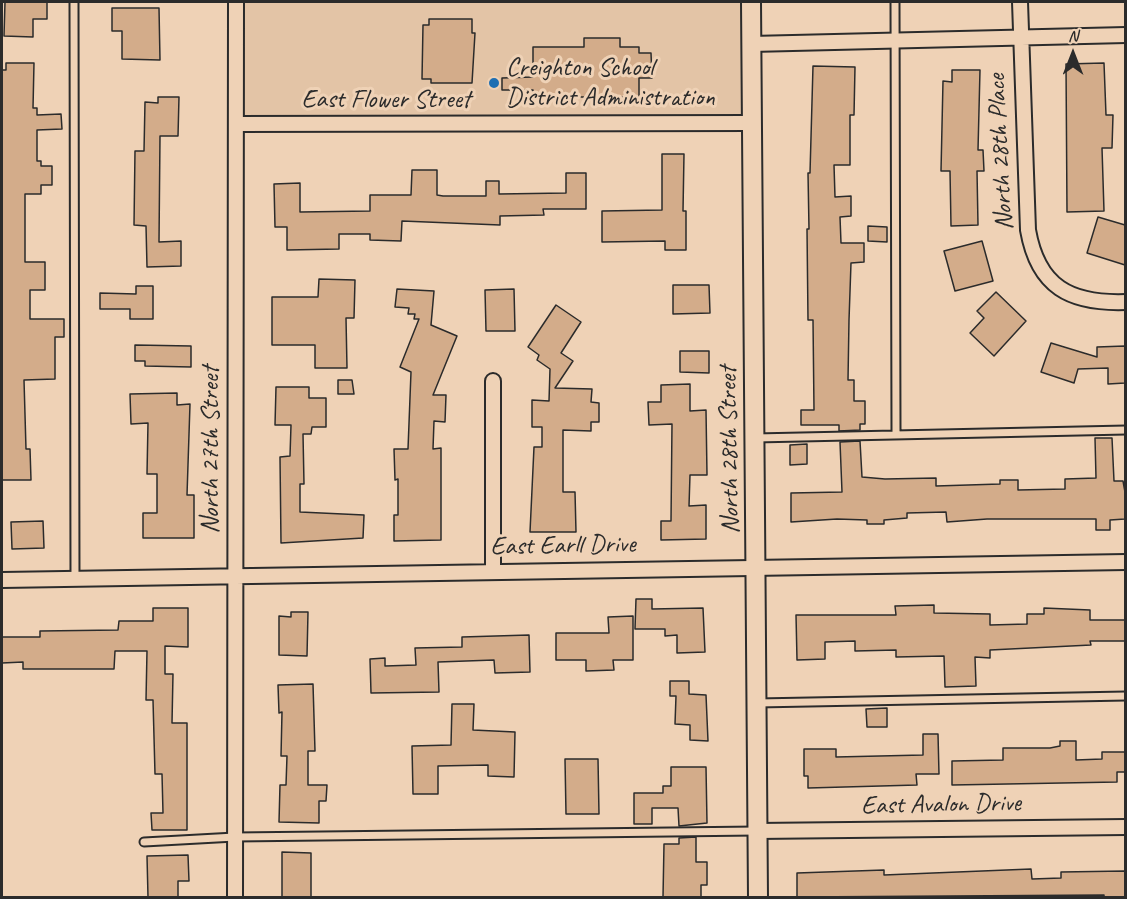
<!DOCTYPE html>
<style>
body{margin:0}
#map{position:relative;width:1127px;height:899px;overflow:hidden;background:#efd2b6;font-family:Caveat,sans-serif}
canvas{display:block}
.frame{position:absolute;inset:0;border:3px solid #2b2b2b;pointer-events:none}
.north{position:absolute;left:1043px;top:24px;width:60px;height:60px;-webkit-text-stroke:4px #efd2b6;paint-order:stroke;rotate:0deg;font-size:16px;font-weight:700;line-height:24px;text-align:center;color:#2b2b2b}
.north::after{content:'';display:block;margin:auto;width:21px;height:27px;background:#2b2b2b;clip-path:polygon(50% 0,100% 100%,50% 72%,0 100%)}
</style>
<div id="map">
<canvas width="1127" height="899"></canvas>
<div class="frame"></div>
<div class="north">N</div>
</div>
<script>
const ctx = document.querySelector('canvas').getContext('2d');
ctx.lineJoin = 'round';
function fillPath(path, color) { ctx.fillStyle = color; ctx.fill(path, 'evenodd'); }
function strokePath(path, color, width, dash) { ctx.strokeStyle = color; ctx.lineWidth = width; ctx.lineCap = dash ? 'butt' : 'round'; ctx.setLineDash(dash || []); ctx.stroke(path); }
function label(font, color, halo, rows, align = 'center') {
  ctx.font = font + ' Caveat,sans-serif'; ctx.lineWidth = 6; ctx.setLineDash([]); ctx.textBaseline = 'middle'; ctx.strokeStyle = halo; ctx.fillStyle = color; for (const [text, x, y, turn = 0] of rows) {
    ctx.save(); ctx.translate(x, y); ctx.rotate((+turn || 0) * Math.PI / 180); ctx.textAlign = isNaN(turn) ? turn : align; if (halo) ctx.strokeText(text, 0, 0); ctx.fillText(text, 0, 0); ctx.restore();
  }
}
fillPath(new Path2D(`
 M236,2H751V123L237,124Z`), '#e3c4a6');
const building = new Path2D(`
 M5,2H47V19H33V37L4,36Z
 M112,8H159L160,60L122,59V31H112Z
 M429,19H472V33H475L472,83H431V79H422L423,25H429Z
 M584,38H620V47H639V53H651L652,78H639V97H533V90H502V78L533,77V47H584Z
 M6,63H34L33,108H37V115L61,114L62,129L37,130V161H41V166H52V185H41V194H25V262H45V290H30V319H64V337H55V379L24,380L26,449H30L31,480H2V70H6Z
 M1104,63L1106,115H1113L1112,148H1102L1104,211L1067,212L1066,64Z
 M813,66L855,67L854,115H850V165H834L835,197L851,196V216L840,217L841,243H864V262L851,263L849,320L848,380H854V401H865V424H860V430L839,431V425H801V410H814L813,320H808L807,229H809L808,173H810Z
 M952,70H980L978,150H983L984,171H977L978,225L951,226L950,171H941L943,81L952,82Z
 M158,97H179L178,136H160L159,242L181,241V266L147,267L146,226L134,225L135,151H144L145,102L158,103Z
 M662,154H684L683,211H686V250H665V241L602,242V211L662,210Z
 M412,170H437V195L443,196H486V181H499V194L566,193V173H586V209H543L544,215L500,216V225L402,221L401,241L370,240V234H339V249L287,250V227H275L274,184L300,183V212L370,211V195H411Z
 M1098,217L1125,225V265L1087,253Z
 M868,226L887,227V242L868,241Z
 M982,241L993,281L955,291L944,251Z
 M319,279L355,280L354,318H346L347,368H315V345H272V297H318Z
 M673,285H709L710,313L673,314Z
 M136,286H153V319H130V309H100V293L136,294Z
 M397,289L434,291L431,325L457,336L433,395H446L445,422L434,421L433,449L441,448V540L394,541V515H398V479L395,480L394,449H408L411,372L400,367L419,319H414L415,314H408L409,308L395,307Z
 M514,289L515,331H486L485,290Z
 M996,292L1026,321L994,356L970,333L984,318L977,311Z
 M556,305L581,322L561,353L573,361L555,388L592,389L591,402L599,403V422H591V431L563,430V492H575L576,532H530L534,447H542V427H532V400L549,401L550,369L537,360L539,355L528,347Z
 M1051,343L1097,357V347L1125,346V383L1108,384V368L1078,369L1074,383L1041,372Z
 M135,345L191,346V367L145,366V361H135Z
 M680,351H709V373L680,372Z
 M338,380H352L354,394H338Z
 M690,384V411L706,410L707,475H690L689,506L706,505V539L661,540V521H671L672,424L649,425L648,402H661V385Z
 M276,387H309V398H326V427H312L311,434H303L304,484H300V512L364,515L363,538L281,543L280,457L290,456L291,425H275Z
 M177,393V405L190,404L187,495H194V538H143V513H157V474H147L148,423L131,424L130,394Z
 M1095,438H1112L1114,481H1123L1125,492V519L1110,520V530H1096V519H987L947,522L946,512L907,513V518L884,520V524H867V520L837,519L791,522V493L842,492L840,442L860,441L862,477L885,479L936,478V486L1000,484V480H1018V490L1065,489V479L1096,478Z
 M807,444V464L790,465V445Z
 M43,521L44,548L12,549L11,522Z
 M636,599H652V609L703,608L705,652L677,653V635L665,636V629H635Z
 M934,605V613L990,614V625L1027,624V614H1044V608L1090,610V620H1125V641H1090L1091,645L990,650V658L975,657L976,686L945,687L944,656L896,657V650L855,651V641L825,642V659L797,660L796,615H896L895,606Z
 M153,608H188V647L165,646V674H173L172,723H187V830H152L151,813H163L162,774H155L153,700H146L147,651H115L114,669H23V662L2,663V637H40V631L118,630L119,621H153Z
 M291,612H308L307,656L279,655V616L291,617Z
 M633,616V660H613L614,670L586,671V660H556V633H609L608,617Z
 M529,635L530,672L495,673L494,660L438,662L439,692L371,693L370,659L385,658V666L416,665L415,648L462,647V637Z
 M670,681H689V694L706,695L708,741L690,740V725L675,724L676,696H670Z
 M313,684L315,751H308V785H327L326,801H319V823L279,822L280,785H286L287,756H281L282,712L279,713L278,685Z
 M452,704H474L473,730L515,732L514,777L488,776V765L438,766V794H413L412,746L451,745Z
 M887,708V727H867L866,709Z
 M923,734H938L939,774H916L917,785L808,788V776H804V749H836V757L923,755Z
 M1060,741H1076V760L1102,759V752H1125V772H1117V782L952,785V761L1003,760V748H1050L1060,746Z
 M565,759H598L599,814H566Z
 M671,767H706L707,823L679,826L678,808H652V824H634V793H663V786H671Z
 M696,837V862H707V885H701V897H663L664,844H679V838Z
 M282,852L311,853V897H282Z
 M188,855L189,881H178V897H148L147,856Z
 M1031,869L1032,879L1061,878V872L1125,871V897H1104V895L797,897V873L884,870V875Z`);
fillPath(building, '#d3ac8a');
strokePath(building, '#2b2b2b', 1.5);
const service = new Path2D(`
 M74,2L75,578
 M895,2L896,433
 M755,438L1126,430
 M757,703L1126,696
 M144,842L235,837L757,831`);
const minor = new Path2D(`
 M1020,2L1028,230C1038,287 1070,304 1126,302
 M751,44L1126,35
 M237,124L751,123
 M493,381V571
 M2,580L1126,562
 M757,831L1126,827
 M235,898L236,2`);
const tertiary = new Path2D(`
 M751,2L758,898`);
strokePath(service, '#2b2b2b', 11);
strokePath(minor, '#2b2b2b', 18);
strokePath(tertiary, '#2b2b2b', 22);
strokePath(service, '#efd2b6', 7);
strokePath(minor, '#efd2b6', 14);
strokePath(tertiary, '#efd2b6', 18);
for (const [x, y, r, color] of [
 [494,83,6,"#1f6fb2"]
]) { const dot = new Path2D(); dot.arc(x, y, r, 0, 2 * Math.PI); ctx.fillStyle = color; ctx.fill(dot); strokePath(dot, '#efd2b6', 2); }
label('26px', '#2b2b2b', '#efd2b6', [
 ["Creighton School",506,68],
 ["District Administration",506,98]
], 'left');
label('26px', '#2b2b2b', '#efd2b6', [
 ["East Flower Street",386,100],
 ["North 28th Place",1001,152,-93],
 ["North 27th Street",211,450,-90],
 ["North 28th Street",730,450,-91],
 ["East Earll Drive",563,546,-1],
 ["East Avalon Drive",941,805,-1]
]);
</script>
